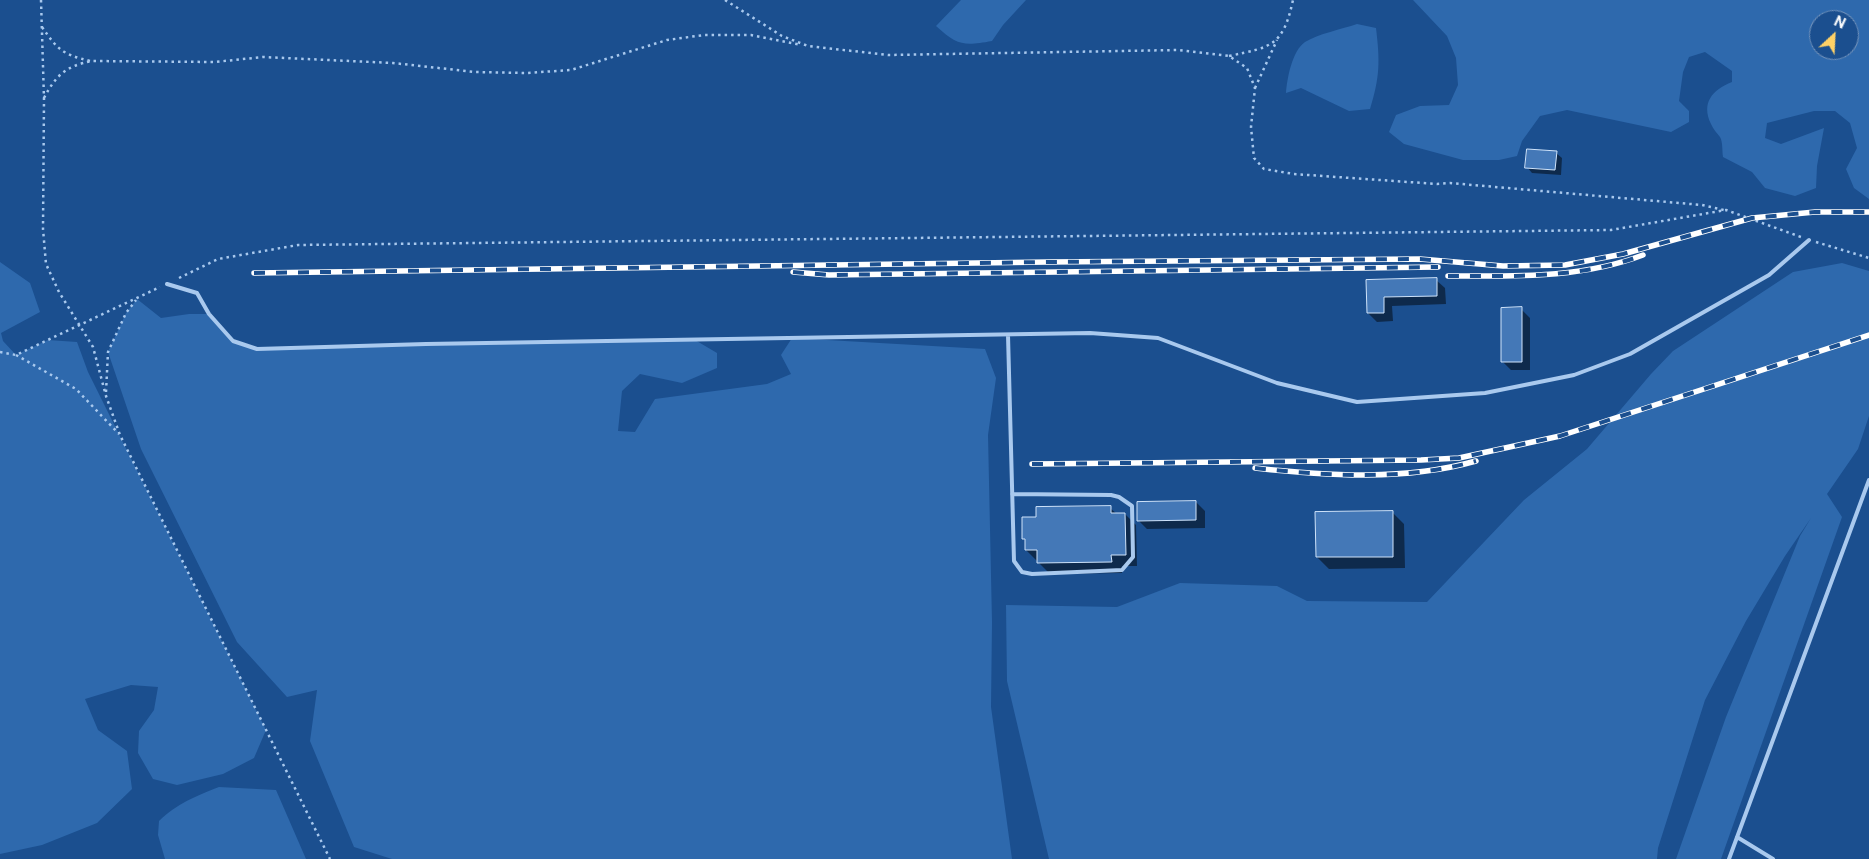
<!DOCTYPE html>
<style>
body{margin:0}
#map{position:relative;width:1869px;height:859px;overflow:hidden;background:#1b4f8f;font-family:"Public Sans",sans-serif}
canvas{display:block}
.north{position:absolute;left:1809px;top:10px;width:50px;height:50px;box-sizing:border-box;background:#1b4f8f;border:1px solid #7695bc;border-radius:50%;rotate:25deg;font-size:14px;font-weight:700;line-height:20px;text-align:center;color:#fff}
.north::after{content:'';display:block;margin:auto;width:18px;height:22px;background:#ffd166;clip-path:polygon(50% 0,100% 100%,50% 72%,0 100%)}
</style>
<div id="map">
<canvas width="1869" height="859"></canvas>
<div class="north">N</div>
</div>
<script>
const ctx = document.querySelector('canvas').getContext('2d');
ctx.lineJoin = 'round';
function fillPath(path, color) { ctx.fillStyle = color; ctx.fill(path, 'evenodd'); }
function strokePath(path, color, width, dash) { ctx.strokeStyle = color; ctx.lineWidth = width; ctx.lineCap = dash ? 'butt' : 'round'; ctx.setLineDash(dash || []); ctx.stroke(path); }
fillPath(new Path2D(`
 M961,0H1026L1003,25L992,41C964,46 958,46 936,26Z
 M1413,0H1869V199L1854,188L1846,169L1857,148L1850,123L1835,111H1814L1767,123L1765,138L1781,144L1824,128L1817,166L1816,188L1795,196L1765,188L1752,172L1723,157C1722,151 1723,142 1720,137C1717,133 1713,129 1711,124C1701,103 1712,90 1732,82V71L1705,52L1689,57L1683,72L1679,101L1689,111V122L1671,132L1567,110L1540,116L1522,141L1517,156L1499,160H1463L1404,144L1389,132L1396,115L1420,106L1449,105L1458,85L1456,58L1447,36ZM1819,20H1849V50H1819Z
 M1357,24L1376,28C1380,61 1380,77 1370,109L1349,111L1301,88L1286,93C1287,79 1292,51 1305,42C1318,34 1342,29 1357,24Z
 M0,262L30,283L40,312L1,333L3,341L16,355L48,340L77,342L88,372L266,730L254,758L223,774L177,785L153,779L138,753L139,731L154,710L158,687L131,685L85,699L98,730L127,751L132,789L97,823L42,845L0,854Z
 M1842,263L1869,271V416L1858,449L1827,494L1842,517L1721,859H1676L1726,717L1800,536L1811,518L1785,556L1746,621L1705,700L1658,848L1657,859H1049L1007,681L1006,605L1117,607L1180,583L1277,586L1307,601L1427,602L1524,500L1587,449L1651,374L1673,351L1793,272Z
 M137,299L161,318L189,314H209L233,341L257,349L695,340L717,353V368L682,383L640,374L622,391L618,431L635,432L655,399L767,384L791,374L781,355L792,338L985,349L996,378L988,435L992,622L991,707L1012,859H392L354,847L310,741L317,690L287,697L237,642L141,449L108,352L126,313Z
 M219,787L276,790L306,859H165L158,835L159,821C178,803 194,797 219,787Z`), '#2e69ad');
fillPath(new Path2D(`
 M1556,153L1562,158L1561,175L1532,173L1527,167Z
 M1436,280L1445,288L1446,304L1392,306L1393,321L1377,322L1368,313L1367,281Z
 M1521,309L1530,318V370H1511L1502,361Z
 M1196,502L1205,511V528L1147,529L1138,520Z
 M1110,508L1117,514H1125L1136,525L1137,566H1122V573L1050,574L1026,550V541L1023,538L1037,518Z
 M1392,512L1404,524L1405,568L1329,569L1317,557Z`), '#0007');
const building = new Path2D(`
 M1527,149L1557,151L1555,170L1525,168Z
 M1437,278V296L1384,297V313H1367L1366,280Z
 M1522,307V362H1501V308Z
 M1196,501V520L1137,521V502Z
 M1111,506V513H1125L1126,555H1111L1112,562L1037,563V550H1025V539H1022V517H1036V507Z
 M1393,511V557H1316L1315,512Z`);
fillPath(building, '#4478b7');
strokePath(building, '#cfe3fa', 1);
strokePath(new Path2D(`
 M41,0L44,99L43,229L46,264L59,292L93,347L106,396L120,435L330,859
 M725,0L782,36L808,46L888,55L1178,50L1229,56L1247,68L1255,88L1251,127L1254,158L1264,169L1294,174L1437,184L1450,183L1702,205L1724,210
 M42,27C58,50 62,54 90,61
 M1229,56C1272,47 1283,46 1293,0
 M1255,88L1277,40
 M44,98C56,75 66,66 92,61L215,62L263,57L393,63L475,72L527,73L571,70L667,40L704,35H751L801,45
 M1816,242L1869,258
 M179,278L218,259L298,245L1611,230L1726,210L1801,237
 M0,352L16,355L160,287
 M16,355L76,389L119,434
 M106,392L108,352L126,313L136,300`), '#a9c9ee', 2.5, [2.5, 4]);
strokePath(new Path2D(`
 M167,284L197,293L209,314L233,341L257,349L426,344L1090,333L1158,338L1277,383L1357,402L1485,393L1574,375L1630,354L1769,275L1809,240
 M1008,335L1014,561L1022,572L1032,574L1122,570L1133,557L1132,506L1119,497L1111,495L1012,494
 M1737,837L1773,859
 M1729,859L1869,480`), '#a9c9ee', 4);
const rail = new Path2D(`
 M793,272L829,275L1438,267
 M254,273L1048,262L1420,259L1503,266L1565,265L1623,254L1752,218L1815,212H1869
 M1448,276C1513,276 1580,279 1643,255
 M1032,464L1421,460L1459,458L1560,436L1869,335
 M1255,468C1328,476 1405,481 1476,461`);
strokePath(rail, '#fff', 5.5);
strokePath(rail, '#1b4f8f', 4, [11]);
</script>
